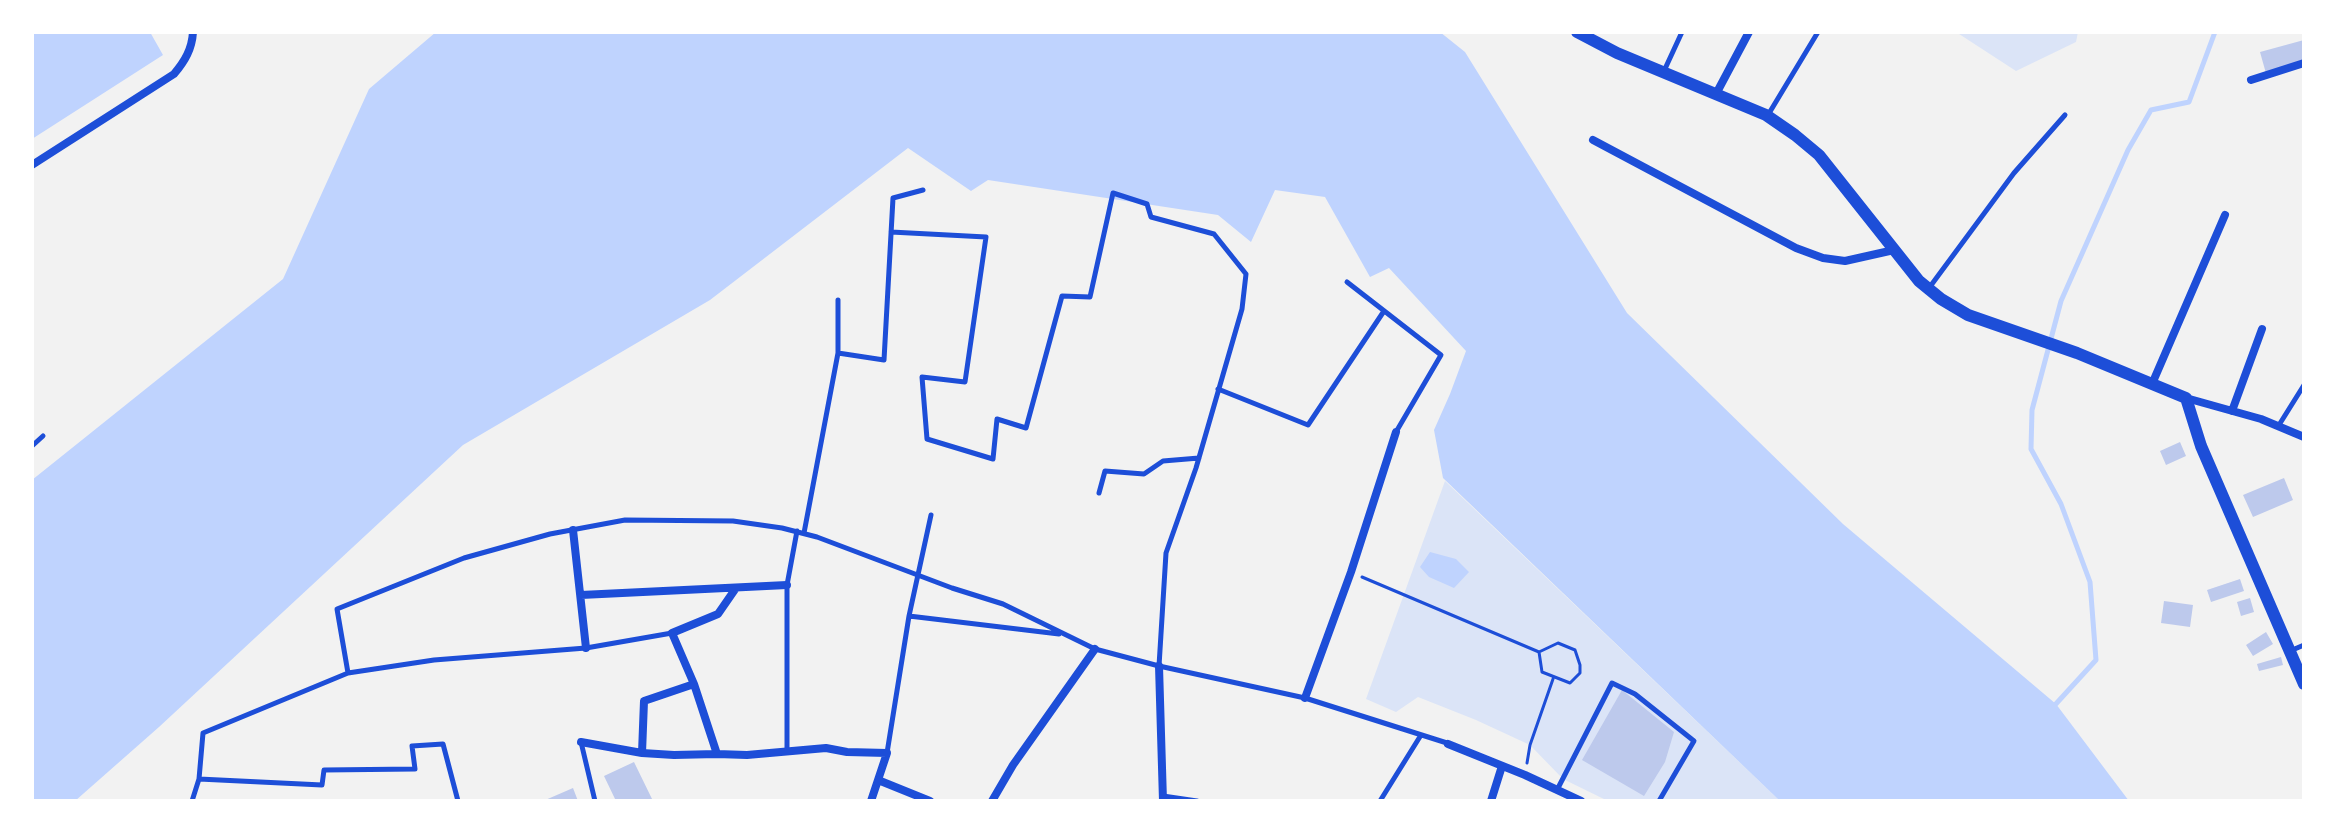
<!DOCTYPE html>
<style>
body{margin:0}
#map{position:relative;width:2336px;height:833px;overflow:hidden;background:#f2f2f2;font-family:"Open Sans",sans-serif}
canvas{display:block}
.frame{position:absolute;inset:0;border:34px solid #fff;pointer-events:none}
</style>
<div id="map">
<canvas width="2336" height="833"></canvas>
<div class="frame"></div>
</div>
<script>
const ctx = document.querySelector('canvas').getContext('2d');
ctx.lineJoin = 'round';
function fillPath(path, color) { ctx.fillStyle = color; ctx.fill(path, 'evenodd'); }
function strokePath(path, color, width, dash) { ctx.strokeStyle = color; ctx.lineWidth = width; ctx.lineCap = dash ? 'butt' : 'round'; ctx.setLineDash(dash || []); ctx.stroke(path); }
fillPath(new Path2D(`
 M1956,32H2078L2076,42L2016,71Z
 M1445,481L1780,801H1608L1563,779L1530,745L1476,720L1418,697L1396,712L1366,699Z`), '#dbe4f7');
fillPath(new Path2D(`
 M32,32H150L163,55L32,139Z
 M436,32H1440L1465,52L1627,313L1843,524L2056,704L2129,801H1780L1443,478L1434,430L1450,394L1466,351L1389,268L1370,277L1325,197L1275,190L1251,242L1218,215L988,180L971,191L908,148L710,300L463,445L159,727L75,801H32V480L283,279L369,89Z
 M1430,552L1456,559L1469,572L1454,588L1429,577L1420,567Z`), '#bfd3fe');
strokePath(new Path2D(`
 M2054,706L2096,660L2090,582L2061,504L2031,449L2032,410L2061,301L2128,150L2151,110L2189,102L2215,32`), '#bfd3fe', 5);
fillPath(new Path2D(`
 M2304,40V67L2267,77L2260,52Z
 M2180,442L2186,456L2166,465L2160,451Z
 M2284,478L2293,500L2253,517L2243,495Z
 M2240,579L2244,591L2211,602L2207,590Z
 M2250,598L2254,612L2241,616L2237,602Z
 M2164,601L2193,605L2190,627L2161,623Z
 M2266,632L2273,644L2253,656L2246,645Z
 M2281,657L2283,665L2259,671L2257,664Z
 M1622,690L1674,732L1665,762L1644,796L1582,760Z
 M634,762L653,801H616L604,776Z
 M573,788L578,801H543Z`), '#bdc9ec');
strokePath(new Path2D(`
 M1362,577L1539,652L1542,672L1570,683L1580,673V665L1575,650L1558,643L1539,652
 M1527,763L1530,745L1553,679`), '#1d4ed8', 3);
strokePath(new Path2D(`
 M1664,71L1682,32
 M1768,115L1818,32
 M891,232L986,237L965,382L922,377L927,439L993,459L997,419L1026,428L1062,296L1090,297L1113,193L1147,204L1151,217L1214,234L1246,274L1242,309L1196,468L1166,553L1159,666
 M1347,282L1441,355L1396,432
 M1929,288L2014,173L2065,115
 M838,353L884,360L893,198L923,190
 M1218,389L1308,425L1384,311
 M2279,425L2304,385
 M32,446L43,436
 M1099,493L1105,471L1144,474L1163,461L1199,458
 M804,533L838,353V300
 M909,616L1059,634
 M2290,651L2304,645
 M348,673L337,609L464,558L550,534L625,520L733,521L782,528L817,537L952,588L1003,604L1095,649L1159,666L1305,698L1447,743
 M581,742L595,801
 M787,751V585L797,531
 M887,753L909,616L931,515
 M199,779L322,785L324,770L415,769L412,746L443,744L458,801
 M1557,790L1612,683L1635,694L1694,741L1659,801
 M1163,796L1197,801
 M192,801L199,779L203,733L348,673L434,660L586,648L672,633
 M1380,801L1421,735`), '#1d4ed8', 5);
strokePath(new Path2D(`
 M2251,80L2304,63
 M1716,94L1749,32
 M1593,140L1796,248L1823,258L1845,261L1894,250
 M32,165L174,74C185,61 192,49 193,32
 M2152,384L2225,215
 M2186,398L2261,419L2304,437
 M2232,411L2262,329
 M573,530L586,648
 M736,588L718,614L672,633L694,684L717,754L747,755L826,748L847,752L887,753L871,801
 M581,595L787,585
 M1159,666L1163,801
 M1305,698L1351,572L1396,432
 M581,742L642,753L674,755L717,754
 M1448,744L1525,775L1581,801
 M642,753L644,701L694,684
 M878,780L930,801
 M992,801L1013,765L1095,649
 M1491,801L1502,766`), '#1d4ed8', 8);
strokePath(new Path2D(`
 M1577,32L1617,53L1766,115L1795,135L1819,155L1919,281L1941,299L1968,315L2077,353L2186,398L2201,446L2304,684`), '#1d4ed8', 12);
</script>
